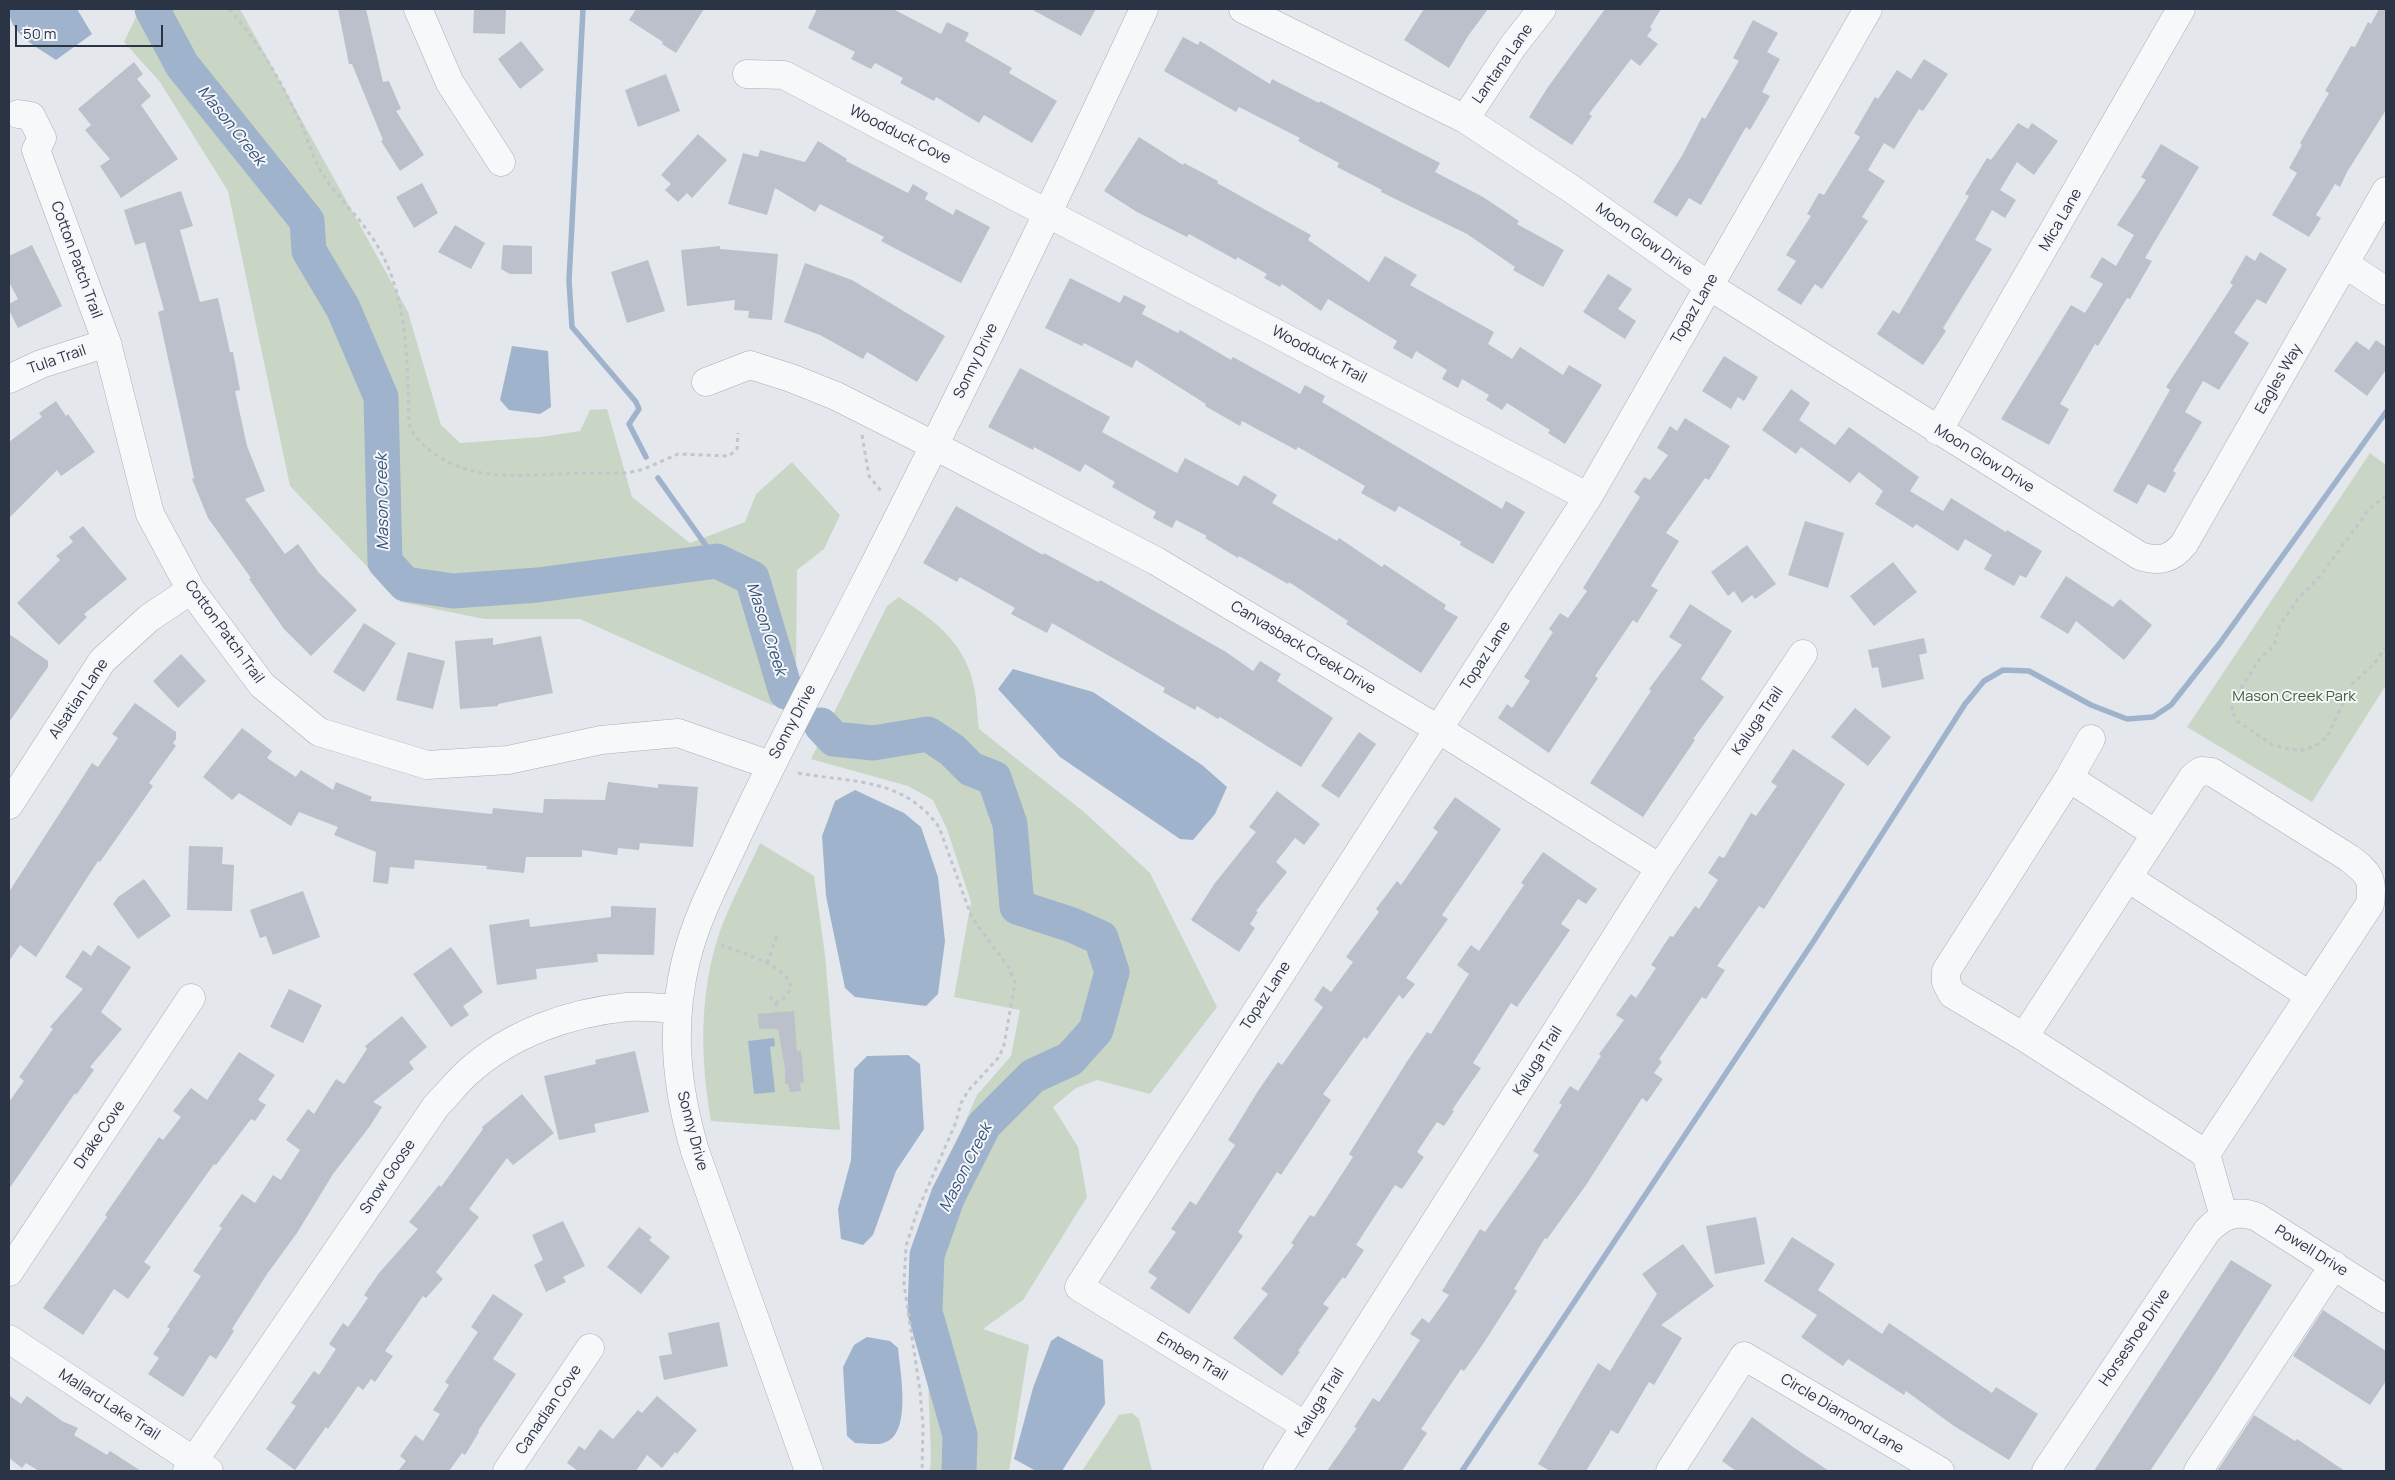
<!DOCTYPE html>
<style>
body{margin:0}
#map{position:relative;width:2395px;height:1480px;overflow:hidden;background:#e4e7ec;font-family:Manrope,sans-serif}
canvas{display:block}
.frame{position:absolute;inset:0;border:10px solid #2b3445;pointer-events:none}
.scale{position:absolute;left:15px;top:25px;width:148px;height:22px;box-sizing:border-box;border:2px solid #2b3445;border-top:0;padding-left:6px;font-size:15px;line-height:18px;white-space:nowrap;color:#2b3445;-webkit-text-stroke:4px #f4f6f9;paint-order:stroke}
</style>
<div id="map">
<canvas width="2395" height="1480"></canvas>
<div class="frame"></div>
<div class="scale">50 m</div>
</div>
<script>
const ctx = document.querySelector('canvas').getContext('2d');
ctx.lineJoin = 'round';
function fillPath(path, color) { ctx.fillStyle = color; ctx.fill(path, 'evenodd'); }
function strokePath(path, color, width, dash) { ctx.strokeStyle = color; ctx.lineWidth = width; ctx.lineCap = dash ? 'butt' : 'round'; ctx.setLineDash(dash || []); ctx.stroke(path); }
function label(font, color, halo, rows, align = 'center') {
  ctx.font = font + ' Manrope,sans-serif'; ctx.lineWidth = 4; ctx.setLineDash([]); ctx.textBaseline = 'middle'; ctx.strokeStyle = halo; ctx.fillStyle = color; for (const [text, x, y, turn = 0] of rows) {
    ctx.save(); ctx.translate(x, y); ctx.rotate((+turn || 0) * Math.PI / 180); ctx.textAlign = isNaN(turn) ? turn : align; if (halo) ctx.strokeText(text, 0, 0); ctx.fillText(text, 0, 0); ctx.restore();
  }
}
fillPath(new Path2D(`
 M140,9H240L408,312L441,425L460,443L541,437L580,431L590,410L607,409L632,497L690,543L745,522L756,494L792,462L840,515L824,549L797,570L796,666L774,706L580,619H484L401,602L290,486L228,191L160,82L124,42Z
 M2370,453L2386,465V685L2312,802L2187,727Z
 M899,597C932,619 964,641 973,683C977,698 977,714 979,729L1084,812L1150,873L1217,1007L1150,1094L1097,1080L1076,1088L1053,1107L1078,1147L1087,1197L1023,1300L983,1329L1029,1345L1009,1471H930L931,1457L928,1376L912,1288V1248L933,1195L977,1095L1011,1056L1020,1010L954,997L971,902L947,829L933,800L908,786L811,759L887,606Z
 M760,843L814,876L825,955L840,1130L711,1121C700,1057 699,993 720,931C731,901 747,872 760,843Z
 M1132,1413L1139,1419L1152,1471H1082L1119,1415Z`), '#c9d6c5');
fillPath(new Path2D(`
 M9,9H77L92,34L56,60C37,47 9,34 9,9Z
 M512,346L548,351L551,407L540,414L509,410L500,400Z
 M1013,669L1093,692L1202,765L1227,787L1215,814L1193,840L1180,839L1060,757L998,689Z
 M855,790L904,813L921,827L938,877L945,941L938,994L926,1006L855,997L845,988L826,896L822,836L835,801Z
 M774,1038L775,1046L770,1047L775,1092L754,1094L748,1041Z
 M908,1055L920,1064L924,1129L896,1171L873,1235L863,1245L841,1239L838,1209L851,1160L854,1069L867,1056Z
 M1058,1336L1103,1360L1105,1404L1062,1471H1036L1014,1459L1033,1388L1051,1341Z
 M867,1337L890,1341L898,1348C900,1370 912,1432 886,1442C878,1446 864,1443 855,1443L847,1436L843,1367L854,1345Z`), '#9fb4cc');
strokePath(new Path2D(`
 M583,9L569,281L572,327L636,402L639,409L629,424L646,457
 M658,478L717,561
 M1462,1471L1815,939L1965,704L1984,681L2003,670L2029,671L2091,705L2127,719L2153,717L2171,705L2220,643L2386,412`), '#9fb4cc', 5.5);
strokePath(new Path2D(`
 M152,9L182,65L307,221L309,251L343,308L381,397L385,562L405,584L453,591L538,585L717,561L752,578L786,692
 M821,725L834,739L873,743L928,734L952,750L971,769L994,778L1010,824L1017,907L1072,925L1101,938L1112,972L1096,1030L1070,1059L1033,1076L984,1125L948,1196L927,1255L925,1312L960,1435L959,1471`), '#9fb4cc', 35);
fillPath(new Path2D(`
 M338,9H366L383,82L389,81L401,109L396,111L424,155L400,171L381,141L383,140L352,64H349Z
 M474,9H506L505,34L473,33Z
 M636,9H704L676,53L662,44L663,42L629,20Z
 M817,9H893L941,34L947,22L969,33L965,41L1012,68L1009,73L1057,101L1032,143L984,115L979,123L936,97L934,101L900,83L903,78L875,63L871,69L851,59L855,52L808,28Z
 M1031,9H1096L1081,36Z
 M1424,9H1488L1468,36L1449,68L1404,40Z
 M1605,9H1661L1650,27L1652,29L1647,36L1658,44L1640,66L1631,59L1589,114L1592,116L1572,145L1529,117L1548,87Z
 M2379,9H2386V110L2347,172L2340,187L2335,184L2316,215L2321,218L2309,237L2272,215L2297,173L2289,168L2302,145L2300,143L2329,93L2325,91L2351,46L2355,47L2368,22L2371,24Z
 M1753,20L1778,33L1767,52L1780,59L1762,92L1770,96L1750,130L1746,127L1701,205L1689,198L1677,217L1653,202L1683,154L1702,117L1705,119L1739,61L1733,58Z
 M1183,37L1198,45L1200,41L1270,84L1272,79L1319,103L1320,101L1440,163L1435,172L1483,197L1519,221L1517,224L1564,250L1543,287L1513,270L1515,267L1467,234L1381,192L1382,190L1337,167L1339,163L1298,141L1300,138L1239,107L1236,112L1164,71Z
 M521,41L544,70L520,89L498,59Z
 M1924,59L1948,74L1923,111L1919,109L1894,149L1884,143L1868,170L1885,181L1862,217L1868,221L1822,289L1815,284L1801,305L1777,290L1796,261L1786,255L1811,216L1807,214L1819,193L1824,195L1860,137L1854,133L1875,97L1878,99L1897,70L1911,79Z
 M134,62L143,74L137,79L151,96L141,105L178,159L121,198L100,166L110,159L85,130L91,125L78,109Z
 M666,74L680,111L638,127L625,90Z
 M2018,123L2028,129L2032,123L2058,141L2034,175L2017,162L2000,190L2016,200L2005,218L1992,210L1975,240L1992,249L1943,328L1946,331L1923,365L1877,334L1893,310L1899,314L1969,196L1965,194L1987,158L1991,160Z
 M698,134L727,160L692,198L687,193L678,202L665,190L671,184L661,175Z
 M1139,137L1183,165L1184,163L1218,181L1217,183L1311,235L1308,240L1369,282L1385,256L1417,275L1410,285L1494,332L1488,344L1512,359L1520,347L1563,375L1569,365L1602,385L1565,444L1548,433L1550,430L1507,403L1502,410L1486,400L1489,395L1462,379L1458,388L1442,379L1447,370L1416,351L1412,359L1393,348L1397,341L1328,299L1321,311L1282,284L1280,287L1264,278L1267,274L1237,257L1236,260L1189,234L1187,237L1137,212L1104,191Z
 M818,141L847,159L846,161L908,193L913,184L928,193L925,199L953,215L956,209L990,227L961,283L881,241L884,237L820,204L815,212L775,188L767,215L728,204L743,153L758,157L760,150L805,162Z
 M2161,144L2199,167L2145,258L2152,261L2130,299L2127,298L2098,346L2095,344L2060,404L2069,409L2049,445L2001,419L2071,305L2085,313L2103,284L2090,277L2102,257L2116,266L2134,235L2117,225L2146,180L2141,177Z
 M422,183L438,213L414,228L396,197Z
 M181,191L193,226L180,230L200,302L218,298L230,352H233L240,390L235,391L247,446L265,491L245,499L285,554L298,544L319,573L357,610L311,656L284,629L249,579L251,578L208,518L192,479L194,478L158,312L164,310L145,242L135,245L124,210Z
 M455,225L485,243L471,269L438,252Z
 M32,245L62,306L18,328L9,310V304L18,299L9,282V256Z
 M503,245L532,246V274H510L501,269Z
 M720,246V249L778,254L772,320L748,318L749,311L734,310L735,300L687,306L681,250Z
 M2260,252L2287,269L2266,304L2257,299L2234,333L2249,343L2219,390L2203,381L2185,412L2202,422L2173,471L2176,473L2165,493L2148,484L2137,504L2113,491L2170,390L2166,387L2233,285L2230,283L2246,255L2255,261Z
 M648,260L665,311L627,323L611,272Z
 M805,263L852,280L945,336L917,382L867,352L863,359L820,335L784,322Z
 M1608,274L1632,289L1618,309L1636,321L1625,339L1583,312Z
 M1070,278L1120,303L1124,295L1146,306L1142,314L1178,333L1180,330L1231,360L1233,357L1300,394L1305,385L1325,396L1322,402L1502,509L1506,501L1525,512L1493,564L1460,545L1461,542L1399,506L1395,512L1361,493L1365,486L1298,447L1296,450L1242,421L1240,426L1205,406L1206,404L1136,360L1132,368L1084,343L1082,346L1045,328Z
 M2376,340L2386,347V370L2367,396L2334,371L2356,341L2369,350Z
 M1724,356L1758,377L1744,401L1738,397L1731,409L1702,391Z
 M1020,368L1110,417L1102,432L1177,473L1185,458L1238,486L1244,475L1277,495L1272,503L1337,541L1339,538L1382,567L1384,564L1446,605L1444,609L1458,617L1421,673L1346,624L1348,621L1289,582L1288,584L1239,556L1238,558L1205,538L1207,536L1176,520L1172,528L1153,518L1156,512L1112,487L1115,482L1085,464L1080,472L1034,447L1033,450L988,427Z
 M1791,389L1810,403L1799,420L1835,445L1849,427L1919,477L1910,491L1943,511L1951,498L2006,532L2007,530L2042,551L2026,578L2020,575L2014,586L1984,569L1992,555L1965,539L1958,551L1916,524L1913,528L1875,504L1883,491L1859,472L1850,483L1801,447L1796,454L1762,430Z
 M56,401L66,416L68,414L95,452L61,476L57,470L9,518V442L42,417L39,413Z
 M1685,418L1730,446L1709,480L1705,478L1666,533L1679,541L1651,586L1658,590L1637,623L1633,620L1595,676L1598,678L1549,753L1498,718L1507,704L1512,708L1530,681L1524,677L1553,632L1549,629L1560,613L1568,618L1587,591L1583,588L1640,497L1634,492L1644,477L1650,480L1668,455L1657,448L1670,426L1677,431Z
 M956,506L1043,555L1044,553L1098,582L1100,580L1226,652L1253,671L1260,661L1281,674L1277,681L1333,718L1301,767L1220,717L1218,719L1197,706L1195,710L1163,692L1165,688L1052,623L1047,633L1011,614L1015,608L960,577L957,582L923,563Z
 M1805,521L1844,533L1828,588L1788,575Z
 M83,526L127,579L84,614L87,617L59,645L17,603L60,560L56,556L73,542L69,537Z
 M1747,545L1776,584L1755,599L1752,595L1742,603L1734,591L1728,596L1711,572Z
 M1893,562L1917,592L1874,626L1850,596Z
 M2066,576L2113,607L2120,599L2152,625L2124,660L2076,621L2068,634L2040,617Z
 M1690,604L1732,631L1701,679L1724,697L1693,739L1695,740L1643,817L1590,783L1651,691L1649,689L1682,645L1669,637Z
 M364,623L396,643L364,692L333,672Z
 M9,634L48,661V667L9,722Z
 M541,636L553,693L498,704V706L460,709L455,641L493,638V645Z
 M1924,638L1927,653L1919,655L1924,679L1882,688L1878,667L1872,668L1868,650Z
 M408,652L445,661L433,709L396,700Z
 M181,654L206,681L178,708L153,681Z
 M135,703L176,732V739L173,743L176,746L149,783L153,786L100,862L98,861L36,957L20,945L9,961V892L92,763L98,767L118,738L112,734Z
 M1855,708L1891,737L1868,766L1831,737Z
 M242,728L272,751L267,758L296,777L301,770L333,790L336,782L372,797L370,801L492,814L493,808L543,813L544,799L605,800L608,782L658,788V784L698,787L693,847L640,843L639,850L618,848L617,855L582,850V857H526L524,873L486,869L487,866L415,860L414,869L390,867L388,884L373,882L376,852L334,835L338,827L299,812L291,826L239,793L232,800L203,777Z
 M1359,732L1376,744L1339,798L1321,786Z
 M1793,749L1845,784L1764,909L1759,906L1717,966L1725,970L1706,999L1702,997L1659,1059L1662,1062L1654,1073L1663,1079L1647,1102L1642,1098L1586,1185L1547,1239L1545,1238L1514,1289L1517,1291L1483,1344L1464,1371L1461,1369L1421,1429L1427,1433L1402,1471H1327L1357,1428L1354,1427L1373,1398L1379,1402L1420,1340L1410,1334L1422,1318L1429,1323L1449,1295L1442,1291L1480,1229L1485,1232L1539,1155L1533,1151L1562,1105L1559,1103L1570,1086L1578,1091L1601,1056L1599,1054L1624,1020L1616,1015L1631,994L1636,998L1656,968L1651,965L1670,936L1673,937L1695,906L1699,909L1718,880L1708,873L1719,856L1724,858L1751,813L1756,816L1777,786L1771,782Z
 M1277,791L1320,824L1304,845L1295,838L1276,862L1287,872L1256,911L1258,912L1250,924L1255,928L1239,952L1191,920L1215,883L1256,832L1249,827Z
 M1455,797L1501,829L1442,915L1448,919L1406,978L1415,984L1403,999L1399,995L1367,1039L1364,1037L1323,1094L1331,1100L1281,1175L1277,1172L1238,1232L1243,1236L1189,1314L1150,1288L1157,1278L1148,1272L1176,1232L1171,1229L1190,1201L1196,1205L1235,1145L1228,1140L1258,1091L1278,1062L1282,1065L1323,1007L1314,1000L1323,986L1331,992L1353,962L1346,957L1379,912L1376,909L1397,881L1401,885L1438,832L1433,828Z
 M189,846L223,847L222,864L234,865L232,911L187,910Z
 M1543,852L1597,889L1586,904L1578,899L1561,924L1570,930L1517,1007L1511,1003L1473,1063L1481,1068L1452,1110L1454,1111L1444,1126L1437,1122L1417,1152L1424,1157L1402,1189L1395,1185L1356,1245L1364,1250L1345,1279L1343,1277L1323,1304L1329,1308L1298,1351L1300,1352L1282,1376L1233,1338L1268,1294L1261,1289L1294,1245L1291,1243L1310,1215L1314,1217L1353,1157L1349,1154L1408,1060L1427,1032L1431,1034L1469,974L1457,965L1471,945L1479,951L1524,885L1521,883Z
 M144,879L171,916L138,939L113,904L118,897Z
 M303,891L320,937L273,955L266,936L260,938L250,910Z
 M611,906L656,908L654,955L597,954L598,962L536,969L537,979L497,985L489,925L529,919L530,927L611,917Z
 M98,945L131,967L101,1012L122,1029L90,1067L94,1070L76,1095L75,1093L9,1189V1102L24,1081L19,1077L53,1029L50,1027L83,989L65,977L83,950L91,956Z
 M451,947L483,992L463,1006L469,1015L451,1027L413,974Z
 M289,989L322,1005L303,1043L270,1027Z
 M794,1011L797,1052L801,1050L804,1082L800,1083L801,1091L790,1092L788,1084H785V1068L778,1029H759L758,1014Z
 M402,1016L427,1047L409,1062L414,1069L373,1102L382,1107L370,1126L333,1174L297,1233L267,1274L232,1329L234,1331L216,1359L210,1355L183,1397L148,1374L159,1358L153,1354L170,1329L167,1327L201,1276L193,1271L222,1228L219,1226L242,1194L255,1203L273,1175L281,1180L300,1150L286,1140L308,1109L314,1114L336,1079L344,1084L367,1049L365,1046Z
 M635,1051L649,1112L594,1124L596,1132L559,1140L544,1076L596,1064L595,1060Z
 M239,1052L275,1075L258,1100L266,1105L255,1121L251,1119L216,1165L214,1164L144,1262L151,1267L128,1299L114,1289L83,1335L43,1308L107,1217L105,1215L159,1137L163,1140L181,1117L173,1111L191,1088L207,1100Z
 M522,1094L554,1133L513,1165L507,1158L469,1209L479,1217L436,1272L443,1279L426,1298L423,1296L385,1351L393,1356L375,1382L371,1379L363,1390L358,1386L328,1429L326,1427L295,1470L266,1449L296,1406L291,1403L314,1371L319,1375L336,1349L329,1344L343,1323L348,1327L368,1298L364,1295L379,1273L418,1229L409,1222L439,1185L441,1187L483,1129L482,1127Z
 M1756,1217L1765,1264L1715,1274L1706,1226Z
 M563,1221L585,1266L563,1277L566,1282L546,1292L534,1265L543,1260L532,1235Z
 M639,1227L652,1237L649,1240L670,1257L641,1294L607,1267Z
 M1792,1237L1835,1264L1818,1290L1882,1334L1889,1323L1992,1393L1996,1387L2038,1414L2009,1460L1954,1426L1906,1391L1904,1395L1848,1359L1843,1366L1801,1337L1817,1315L1764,1281Z
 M1683,1244L1714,1286L1661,1325L1682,1338L1654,1385L1649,1382L1618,1434L1611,1430L1586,1471H1550L1538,1464L1598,1363L1610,1371L1657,1294L1642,1274Z
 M2231,1260L2272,1285L2212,1379L2150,1471H2094Z
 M493,1294L523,1314L493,1359L516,1374L478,1431L479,1432L465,1455L462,1453L449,1471H398L406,1461L400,1456L415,1435L423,1441L440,1414L433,1410L449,1385L445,1382L478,1332L471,1327Z
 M2323,1310L2386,1351V1381L2370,1405L2293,1356Z
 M719,1322L728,1366L664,1380L659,1356L672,1354L668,1333Z
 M9,1395L21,1404L27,1396L62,1421L78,1428L74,1435L107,1455L110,1451L141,1471H39L26,1463L22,1468L9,1458Z
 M657,1396L697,1430L677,1454L675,1452L662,1468L647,1455L636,1471H578L567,1463L579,1446L585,1450L600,1429L613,1439L638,1410L642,1413Z
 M2254,1415L2295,1441L2297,1439L2345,1471H2217Z
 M1752,1417L1793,1447L1829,1471H1736L1722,1461Z`), '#bbc0ca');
const minor = new Path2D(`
 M418,9L450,83L501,162
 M1243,9L1465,119L1573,190L1709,286L2140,556C2158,562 2171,560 2184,544L2386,191
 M747,74L784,75L1588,497
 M18,114L31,116L42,138L36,150L107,343L150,514L191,590L262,685L319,732L427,765L508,760L601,740L678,733L770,765
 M1465,119L1513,46L1542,9
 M2345,264L2386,291
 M9,379L41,364L107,343
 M706,382L750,365L791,378L836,396L935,446L1156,561L1438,729L1660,868
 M1938,431L2181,9
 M2069,778L2156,834
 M9,805L102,661L149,618L191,590
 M2128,878L2309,995
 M2024,1037L1952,994L1946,982V971L2069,778L2091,739
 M2206,1154L2370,904C2373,878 2370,874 2349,858L2212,772L2201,771L2193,777L2024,1037L2206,1154L2224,1217
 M9,1272L191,998
 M9,1339L209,1471
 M1306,1426L1079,1287L1588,497L1868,9
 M187,1471L436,1106C447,1095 456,1083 467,1073C511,1033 569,1013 627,1007C643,1006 661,1008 677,1009
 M507,1471L590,1348
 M809,1471L695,1151C676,1086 670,1026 686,960C696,919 716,881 734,843C773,758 818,675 861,591C959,399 1053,204 1144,9
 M1277,1471L1660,868L1803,654
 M1670,1471L1744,1356L1940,1471
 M2046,1471L2207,1231C2221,1216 2237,1209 2257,1217L2386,1299
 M2198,1471L2334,1265`);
strokePath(minor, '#a9aeb7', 29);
strokePath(new Path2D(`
 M229,9C261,45 280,80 301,124C307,138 312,153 318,166C331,191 353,210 369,233C409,288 407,358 409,423C414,438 422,445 435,454C473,480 514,476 558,474C581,473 604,473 627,473L644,469L678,454L729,456L737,449L738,433
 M862,435L869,476L882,492
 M2386,496L2371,507L2320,576L2298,599L2280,625L2274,646L2260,658L2232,703V712L2237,721L2273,745L2300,751L2315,746L2327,737L2353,683L2374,664L2386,647
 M798,773C852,783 903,777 939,827L972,918L1009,968L1015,983L1004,1045L999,1057L968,1091L961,1103L956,1122L917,1212L906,1246L904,1284L920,1391L923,1425L922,1471
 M721,945C739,952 791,966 791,989L784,998L776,1003L769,996
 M767,963L777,936
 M776,1003V1012`), '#c2c5cb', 3, [4, 4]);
strokePath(minor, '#f7f8fa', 28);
label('15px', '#2b3445', '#f4f6f9', [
 ["Lantana Lane",1503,64,-55],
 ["Woodduck Cove",900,135,27],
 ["Mica Lane",2061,220,-60],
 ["Moon Glow Drive",1644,240,35],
 ["Cotton Patch Trail",76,260,70],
 ["Topaz Lane",1695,309,-60],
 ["Woodduck Trail",1319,355,28],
 ["Tula Trail",57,360,-19],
 ["Sonny Drive",976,361,-64],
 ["Eagles Way",2279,379,-60],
 ["Moon Glow Drive",1984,459,32],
 ["Cotton Patch Trail",224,632,54],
 ["Canvasback Creek Drive",1303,648,31],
 ["Topaz Lane",1486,656,-57],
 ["Alsatian Lane",79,699,-56],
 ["Kaluga Trail",1758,721,-56],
 ["Sonny Drive",793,722,-62],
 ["Topaz Lane",1266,996,-57],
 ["Kaluga Trail",1538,1061,-58],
 ["Sonny Drive",692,1131,75],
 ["Drake Cove",100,1135,-56],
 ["Snow Goose",388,1177,-56],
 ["Powell Drive",2311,1251,32],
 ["Horseshoe Drive",2135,1338,-56],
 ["Emben Trail",1192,1357,31],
 ["Kaluga Trail",1320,1403,-58],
 ["Mallard Lake Trail",109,1405,33],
 ["Canadian Cove",549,1410,-56],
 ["Circle Diamond Lane",1842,1414,31]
]);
label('15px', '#3f6138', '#f4f6f9', [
 ["Mason Creek Park",2294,697]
]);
label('italic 16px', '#34527a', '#f4f6f9', [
 ["Mason Creek",231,126,51],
 ["Mason Creek",383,502,-91],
 ["Mason Creek",766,629,72],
 ["Mason Creek",966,1168,-63]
]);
</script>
